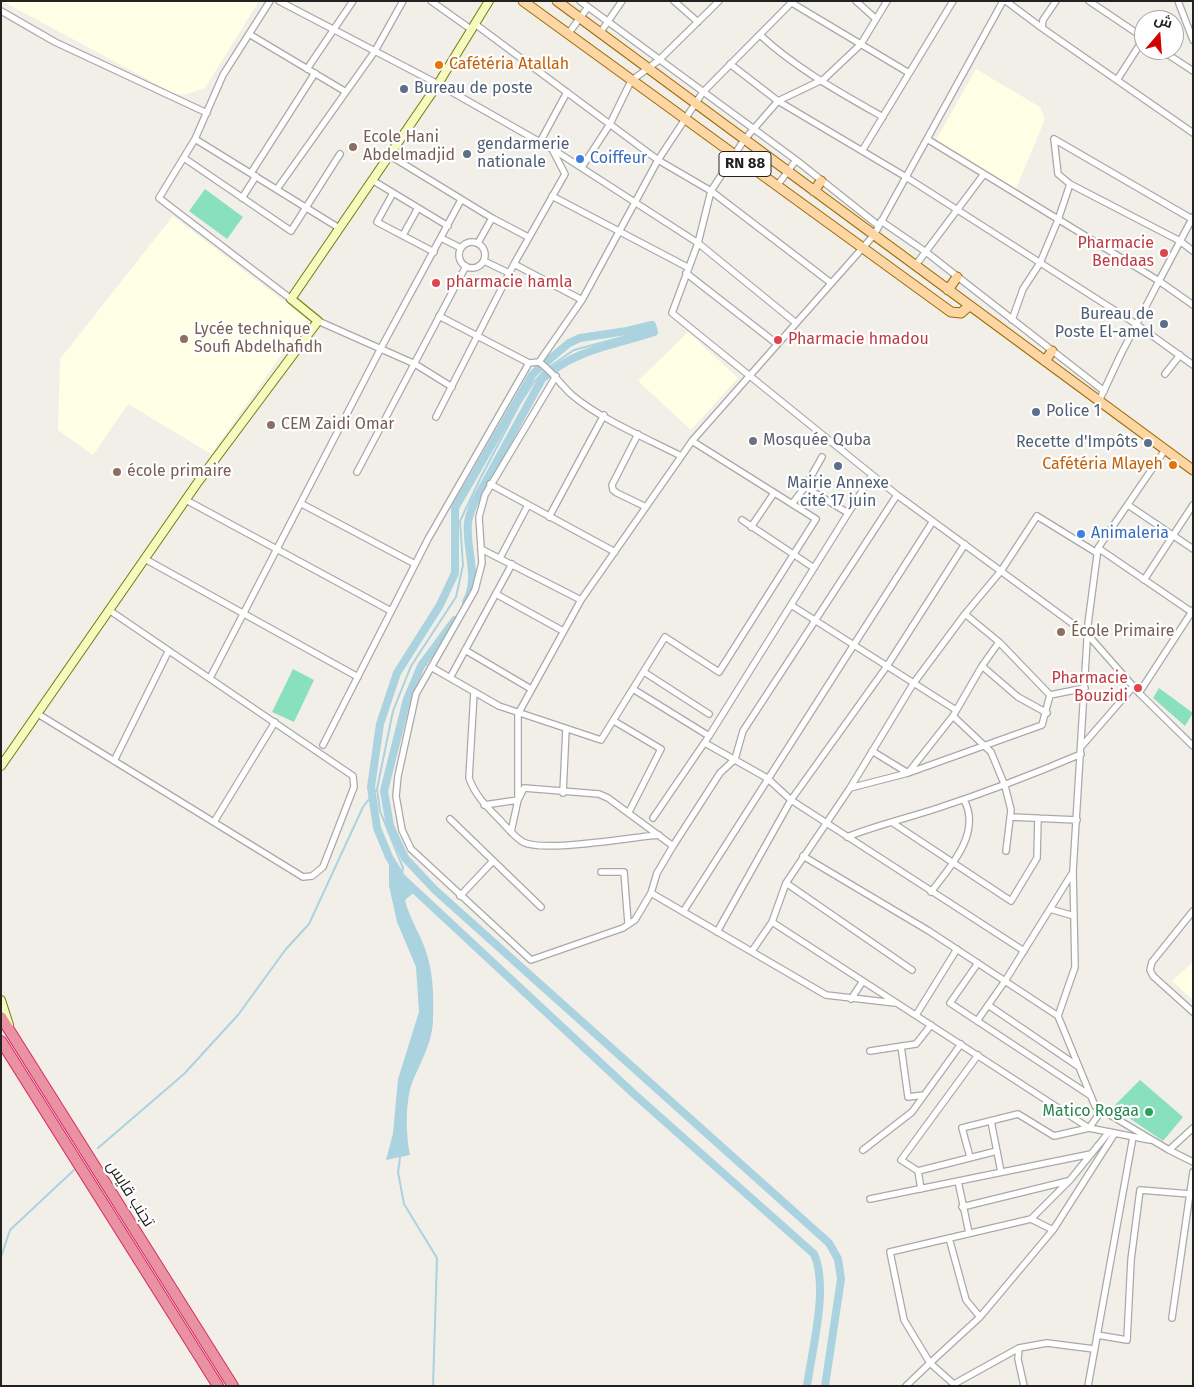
<!DOCTYPE html>
<meta charset="utf-8">
<style>
body{margin:0}
#map{position:relative;width:1194px;height:1387px;overflow:hidden;background:#f2efe9;font-family:"Fira Sans",Cairo,sans-serif}
canvas{display:block}
.frame{position:absolute;inset:0;border:2px solid #222;pointer-events:none}
.north{position:absolute;left:1134px;top:10px;width:50px;height:50px;box-sizing:border-box;background:#fff;border:1px solid #a7a7a7;border-radius:50%;rotate:18deg;font-size:14px;font-weight:700;line-height:20px;text-align:center;color:#222}
.north::after{content:'';display:block;margin:auto;width:18px;height:22px;background:#d40000;clip-path:polygon(50% 0,100% 100%,50% 72%,0 100%)}
</style>
<div id="map">
<canvas width="1194" height="1387"></canvas>
<div class="frame"></div>
<div class="north">ش</div>
</div>
<script>
const ctx = document.querySelector('canvas').getContext('2d');
ctx.lineJoin = 'round';
function fillPath(path, color) { ctx.fillStyle = color; ctx.fill(path, 'evenodd'); }
function strokePath(path, color, width, dash) { ctx.strokeStyle = color; ctx.lineWidth = width; ctx.lineCap = dash ? 'butt' : 'round'; ctx.setLineDash(dash || []); ctx.stroke(path); }
function label(font, color, halo, rows, align = 'center') {
  ctx.font = font + ' "Fira Sans",Cairo,sans-serif'; ctx.lineWidth = 4.5; ctx.setLineDash([]); ctx.textBaseline = 'middle'; ctx.strokeStyle = halo; ctx.fillStyle = color; for (const [text, x, y, turn = 0] of rows) {
    ctx.save(); ctx.translate(x, y); ctx.rotate((+turn || 0) * Math.PI / 180); ctx.textAlign = isNaN(turn) ? turn : align; if (halo) ctx.strokeText(text, 0, 0); ctx.fillText(text, 0, 0); ctx.restore();
  }
}
fillPath(new Path2D(`
 M2,1H259L205,88L184,95L173,93Z
 M976,69L1040,107L1045,119L1016,189L936,140Z
 M173,216L307,319L211,454L128,404L93,455L58,430L60,359Z
 M688,332L738,378L691,430L638,381Z
 M1193,962V1000L1172,981Z`), '#ffffe5');
fillPath(new Path2D(`
 M205,189L243,217L227,239L189,211Z
 M293,669L314,680L294,722L272,712Z
 M1159,688L1193,713L1185,726L1153,698Z
 M1140,1080L1183,1117L1163,1141L1113,1107Z`), '#88e0be');
fillPath(new Path2D(`
 M389,857L402,878L416,891L405,900C409,917 418,930 424,946C433,969 434,993 433,1018C433,1042 421,1061 412,1083C405,1103 406,1135 410,1155L386,1160L393,1133L398,1079L419,1012L416,967L397,922L389,886Z`), '#aad3df');
strokePath(new Path2D(`
 M549,367L574,350L649,330
 M401,878L403,868L380,811L377,789L393,711L411,666L456,597L463,565L460,521L481,477L519,405L534,382L545,370
 M98,1148L184,1074L238,1015L286,949L309,924L363,807L376,790
 M400,1158L398,1172L404,1204L437,1258L433,1386
 M1,1257L10,1230L74,1170`), '#aad3df', 2);
strokePath(new Path2D(`
 M466,602C480,578 465,547 468,522C469,516 472,509 474,503L542,379C575,349 613,346 654,332L652,325L627,331L580,338L569,343L538,369L532,375L455,508V573L440,605L397,673L380,724L371,787L377,828L389,857L402,878L634,1094L814,1254C829,1287 812,1349 807,1386
 M455,620L421,666L407,699L384,791L390,826L405,858L435,890L829,1243L838,1259L841,1279L825,1386`), '#aad3df', 8);
const street = new Path2D(`
 M270,1L223,75L195,139L159,198L291,299
 M279,1L438,84L552,149L565,174L514,264L436,417
 M431,1L472,30
 M580,1L796,160L879,226
 M674,1L698,22
 M856,1L876,19
 M887,1L861,44L824,79L778,101L744,140L711,191L698,243L672,313L897,495L1088,635L1139,693L1193,610
 M1006,1L1042,28
 M1056,1L1043,20L1042,28L1193,133
 M1089,1L1144,38
 M1178,1L1193,40
 M792,3L909,73
 M1,11L55,42L207,113
 M475,24L658,160L711,191L831,283
 M600,33L622,1
 M249,34L346,92
 M568,34L588,7
 M760,35C797,69 839,92 883,117
 M1161,50L1193,71
 M730,64L778,101L906,177L1136,324L1193,365
 M307,69L353,1
 M1117,80L1144,38
 M195,139L339,228
 M927,139L1159,281L1121,354L1099,401
 M1054,139L1192,219
 M1054,139L1058,174L1070,184
 M540,142L567,92
 M554,150L698,243L796,323
 M862,151L953,1
 M389,155L492,218L478,243
 M184,158L291,231L340,154
 M582,167L610,124L631,81L659,60L719,1
 M251,173L315,73
 M372,180L448,226
 M777,186L796,160
 M277,189L375,51L403,1
 M393,193L377,222L434,252
 M552,196L689,268
 M242,198L256,176
 M1193,217L1159,281L1193,305
 M492,218L528,237
 M881,221L926,252L1104,391
 M403,235L418,208
 M441,238L461,248
 M459 255a13 13 0 1 1 26 0a13 13 0 1 1-26 0Z
 M484,261L509,273
 M514,264L582,300
 M915,266L984,174
 M686,273L777,344
 M439,316L529,363L539,362L582,300L658,160L703,92L793,1
 M1012,320L1023,289L1040,263L1058,220L1070,184L1180,241L1193,251
 M318,321L415,364L452,387
 M539,362C552,371 560,384 572,395C600,419 648,439 681,456
 M1165,374L1180,355
 M556,376L485,495L479,517L482,563L475,590L416,694L398,776L396,796L402,830L411,849L531,960L623,928L635,920L651,893L657,873L673,846L720,773L735,759L743,731L897,495
 M638,434L612,485L613,490L617,493L646,507
 M357,472L466,266
 M490,484L615,552
 M805,487L848,513
 M186,500L391,611
 M302,504L415,564
 M792,504L805,487L822,457
 M1128,505L1193,549
 M549,517L604,415
 M742,520L814,568
 M751,527L774,493
 M1098,548L1193,613
 M481,549L581,600
 M500,558L528,505
 M145,559L358,677
 M1144,580L1193,505
 M496,594L563,631
 M791,605L956,710
 M465,650L531,689
 M982,666L1018,697L1047,713
 M431,667L499,706L601,740L665,637L719,672L816,519L692,441
 M644,672L709,714
 M210,678L381,348L461,200
 M450,678L512,564
 M633,689L709,736
 M474,692L469,778C475,795 486,806 498,818C505,825 514,837 523,842C543,853 632,837 659,835
 M1139,693L1193,746
 M1050,695L1085,688
 M38,714L303,877L312,876L323,867L354,787L353,776L109,610
 M953,716L991,752L1005,786L1011,810L1006,851
 M614,721L661,749L629,812
 M705,743L767,778L791,800L1024,951
 M323,745L428,539L529,363
 M1081,747L1133,687
 M872,751L908,773L953,716L982,666L999,642
 M114,761L168,652
 M850,788L908,773L1042,725L1050,695L999,642L965,614
 M563,793L566,729
 M484,805L518,800L524,788L599,794L608,798L673,846
 M1011,817L1077,820
 M653,818L709,736L872,475
 M450,819L541,907
 M214,822L275,722
 M893,823L1011,901L1037,858L1038,818
 M511,832L518,800V714L581,600L692,441L874,235L1003,1
 M847,837C877,825 908,818 938,808C987,792 1034,774 1081,754
 M803,856L929,931L1058,1016L1095,1106L1169,1150
 M601,872H624L628,923
 M786,883L912,970
 M931,892C950,867 982,833 964,800
 M651,893L826,995L895,1003
 M460,896L493,861
 M1050,909L1074,916
 M1193,911L1152,962L1150,970L1153,976L1193,1012
 M683,912L933,521
 M772,922L1089,1128L1054,1136L1018,1114L962,1128L970,1157
 M717,932L791,800L887,666L965,544
 M752,951L772,922L786,883L850,788L913,684L965,614L1001,571L1037,516L1097,553
 M978,963L950,1003L1091,1096
 M851,999L863,981
 M988,1005L1079,1067
 M916,1015L957,949
 M1058,1016L1075,967L1073,871L1088,624L1098,548L1165,450
 M977,1021L1005,981L1073,872
 M901,1046L908,1097L924,1095
 M870,1051L916,1044L931,1025
 M1102,1110L1089,1128L1150,1140
 M991,1121L1001,1172
 M1193,1128L1169,1150L1193,1162
 M1109,1132L1070,1180L1031,1219L890,1252L904,1320L930,1363L980,1317L1053,1230L1115,1133
 M863,1150L912,1112L961,1044
 M918,1171L997,1151
 M958,1181L969,1233
 M921,1189L918,1171L901,1160L978,1055
 M870,1199L1091,1154
 M962,1207L1068,1181
 M1031,1219L1053,1230
 M949,1238L966,1300L980,1317
 M1172,1318L1193,1172
 M1097,1335L1127,1340L1131,1260L1140,1190L1190,1194
 M1019,1348L1018,1359L1024,1386
 M954,1384L1019,1348L1047,1343L1094,1349
 M906,1386L930,1363L956,1386
 M1088,1386L1133,1137`);
const secondary = new Path2D(`
 M1,766L198,482L318,321L291,299L438,84L489,1
 M1,1000L9,1025`);
const primary = new Path2D(`
 M523,1L951,312L961,313L969,306
 M557,1L1193,470
 M814,191L821,181
 M948,290L957,277
 M1045,361L1052,351`);
const highway = new Path2D(`
 M1,1017L233,1386
 M1,1041L218,1386`);
strokePath(street, '#a9a9a9', 8);
strokePath(secondary, '#707d05', 10);
strokePath(primary, '#a06b00', 11);
strokePath(highway, '#dc2a67', 12);
strokePath(street, '#fff', 5.5);
strokePath(secondary, '#f7fabf', 8);
strokePath(primary, '#fcd6a4', 9);
strokePath(highway, '#e892a2', 10);
for (const [x, y, r, color] of [
 [439,65,5,"#e8710a"],
 [404,89,5,"#5c6f8a"],
 [353,147,5,"#8d6e63"],
 [467,154,5,"#5c6f8a"],
 [580,159,5,"#3f7fe0"],
 [1164,253,5,"#e0444e"],
 [436,283,5,"#e0444e"],
 [1164,324,5,"#5c6f8a"],
 [184,339,5,"#8d6e63"],
 [778,340,5,"#e0444e"],
 [1036,412,5,"#5c6f8a"],
 [271,425,5,"#8d6e63"],
 [753,441,5,"#6b7280"],
 [1148,443,5,"#5c6f8a"],
 [1173,465,5,"#e8710a"],
 [838,466,5,"#5c6f8a"],
 [117,472,5,"#8d6e63"],
 [1081,534,5,"#3f7fe0"],
 [1061,632,5,"#8d6e63"],
 [1138,688,5,"#e0444e"],
 [1149,1112,5,"#2e9e5b"]
]) { const dot = new Path2D(); dot.arc(x, y, r, 0, 2 * Math.PI); ctx.fillStyle = color; ctx.fill(dot); strokePath(dot, '#fff', 2); }
for (const [x, y, w] of [
 [745,164,52]
]) { const box = new Path2D(); box.roundRect(x - w / 2, y - 12.5, w, 25, 4); ctx.fillStyle = '#fff'; ctx.fill(box); strokePath(box, '#222', 1); }
label('bold 15px', '#222', null, [
 ["RN 88",745,164]
]);
label('16px', '#c56008', '#fff', [
 ["Cafétéria Atallah",449,65],
 ["Cafétéria Mlayeh",1163,465,"right"]
], 'left');
label('16px', '#4e5e75', '#fff', [
 ["Bureau de poste",414,89],
 ["gendarmerie",477,145],
 ["nationale",477,163],
 ["Bureau de",1154,315,"right"],
 ["Poste El-amel",1154,333,"right"],
 ["Police 1",1046,412],
 ["Recette d'Impôts",1138,443,"right"],
 ["Mairie Annexe",838,484,"center"],
 ["cité 17 juin",838,502,"center"]
], 'left');
label('16px', '#785e54', '#fff', [
 ["Ecole Hani",363,138],
 ["Abdelmadjid",363,156],
 ["Lycée technique",194,330],
 ["Soufi Abdelhafidh",194,348],
 ["CEM Zaidi Omar",281,425],
 ["école primaire",127,472],
 ["École Primaire",1071,632]
], 'left');
label('16px', '#366cbe', '#fff', [
 ["Coiffeur",590,159],
 ["Animaleria",1091,534]
], 'left');
label('16px', '#be3a42', '#fff', [
 ["Pharmacie",1154,244],
 ["Bendaas",1154,262],
 ["pharmacie hamla",446,283,"left"],
 ["Pharmacie hmadou",788,340,"left"],
 ["Pharmacie",1128,679],
 ["Bouzidi",1128,697]
], 'right');
label('16px', '#5b616d', '#fff', [
 ["Mosquée Quba",763,441]
], 'left');
label('16px', '#27864d', '#fff', [
 ["Matico Rogaa",1139,1112]
], 'right');
label('16px', '#222', '#fff', [
 ["تجنب قايس",130,1194,58]
]);
</script>
